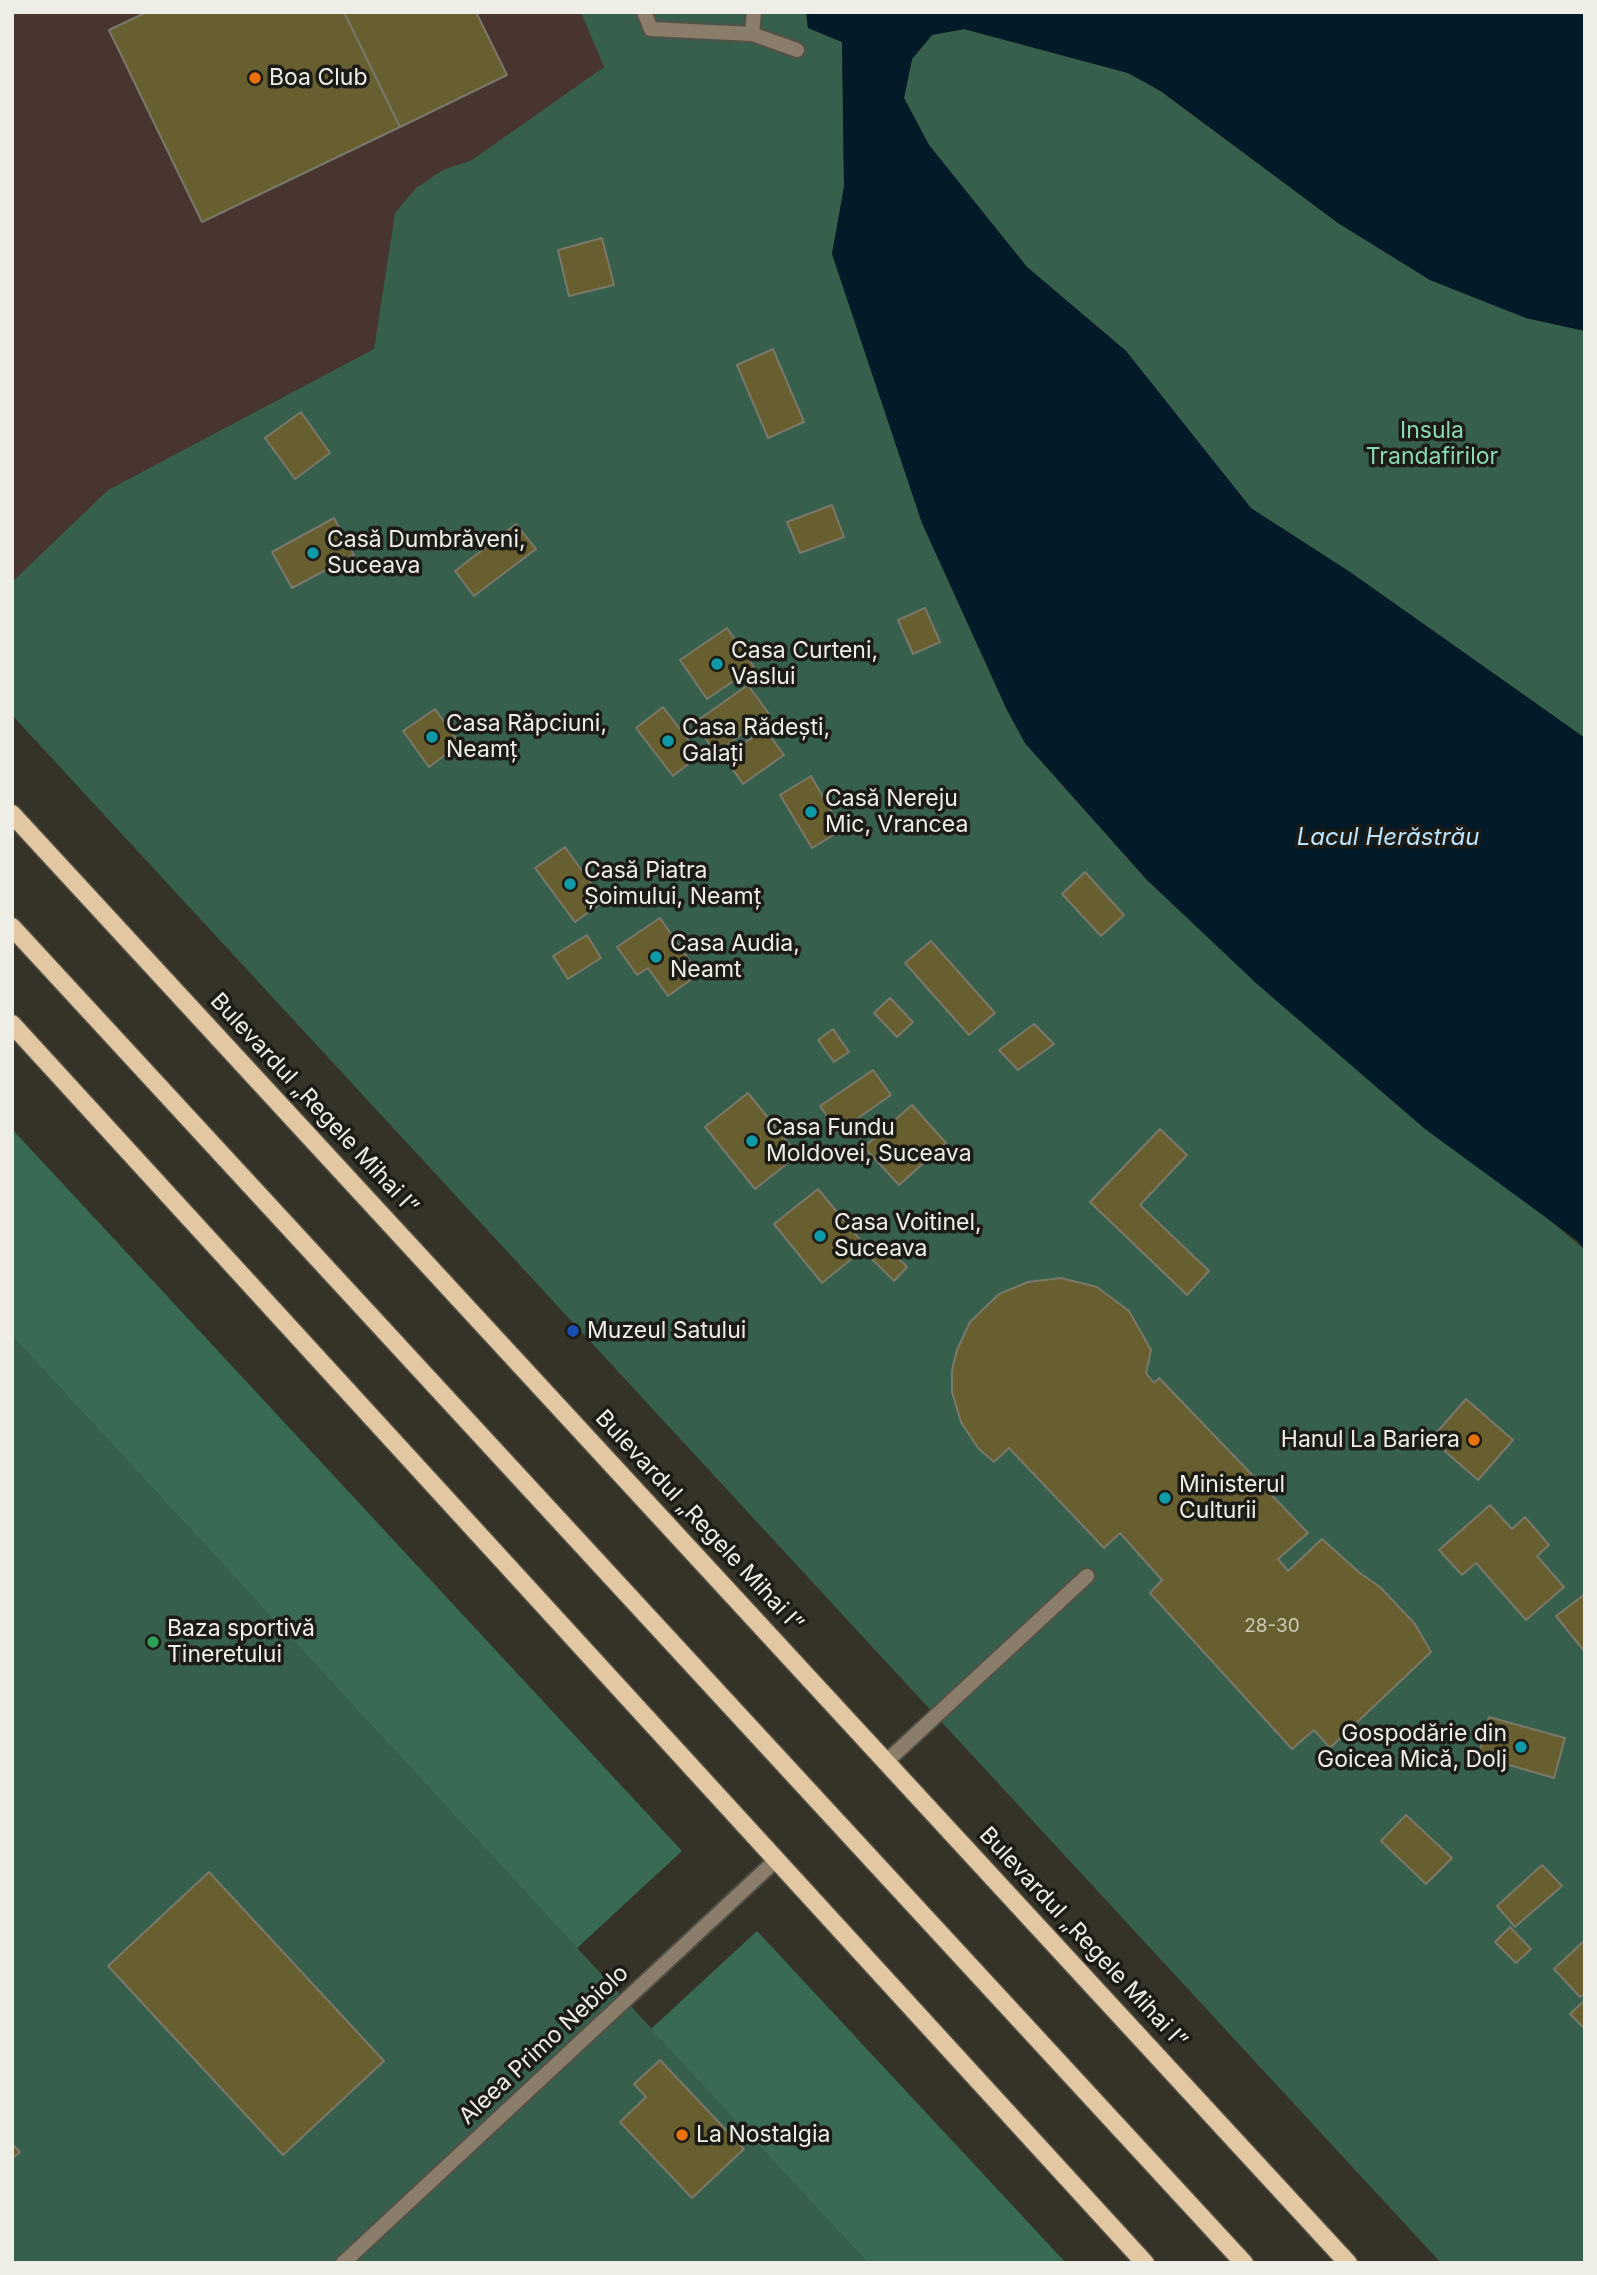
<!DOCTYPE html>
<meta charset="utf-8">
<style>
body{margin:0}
#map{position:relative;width:1597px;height:2275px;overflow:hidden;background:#353327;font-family:Inter,sans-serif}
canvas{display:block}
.frame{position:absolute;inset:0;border:14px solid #efeee6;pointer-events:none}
</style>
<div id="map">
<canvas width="1597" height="2275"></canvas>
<div class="frame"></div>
</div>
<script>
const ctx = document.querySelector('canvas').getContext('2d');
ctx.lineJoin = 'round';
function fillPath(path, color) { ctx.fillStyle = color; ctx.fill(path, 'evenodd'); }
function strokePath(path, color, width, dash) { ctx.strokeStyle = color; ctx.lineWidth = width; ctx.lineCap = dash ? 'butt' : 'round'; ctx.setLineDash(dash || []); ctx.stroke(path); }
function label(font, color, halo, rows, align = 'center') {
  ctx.font = font + ' Inter,sans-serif'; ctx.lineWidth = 7; ctx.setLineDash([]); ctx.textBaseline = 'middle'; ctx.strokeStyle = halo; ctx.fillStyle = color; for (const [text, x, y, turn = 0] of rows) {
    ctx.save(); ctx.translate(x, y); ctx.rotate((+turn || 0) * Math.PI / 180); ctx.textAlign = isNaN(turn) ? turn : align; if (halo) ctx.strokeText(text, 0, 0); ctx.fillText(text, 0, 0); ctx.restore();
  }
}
fillPath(new Path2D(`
 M12,12H581L605,67L472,160L443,171L395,213L374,349L108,490L12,582Z`), '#49352f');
fillPath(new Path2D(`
 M581,12H806L808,28L842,42L844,187L832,254L922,523L1007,710L1025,743L1147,880L1585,1250V2263H1441L12,715V582L108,490L374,349L395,213L416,188L443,170L472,160L604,67Z
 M964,29L1128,73L1160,91L1338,223L1430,280L1526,318L1585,331V738L1350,572L1251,509L1126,351L1027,267L929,145L904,98L912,59L932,35Z
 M12,1336L868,2263H12Z`), '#37604c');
fillPath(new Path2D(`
 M12,1129L682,1851L577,1948L12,1336Z
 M757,1931L1066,2263H868L651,2029Z`), '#396b54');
fillPath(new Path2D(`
 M806,12H1585V331L1526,318L1430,280L1338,223L1161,91L1128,73L964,29L932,35L912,59L904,98L929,145L1027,267L1126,351L1251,508L1350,572L1585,738V1250L1578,1241L1425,1129L1257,984L1147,880L1025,743L1007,710L922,523L832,254L844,187L842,42L808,28Z`), '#031a28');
const building = new Path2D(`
 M147,12H344L400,127L202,222L109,30Z
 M344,12H476L507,75L400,127Z
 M602,238L614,285L569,296L558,250Z
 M773,349L804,422L768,438L737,365Z
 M301,412L330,453L295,479L265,438Z
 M832,505L844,537L800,553L787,522Z
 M334,518L354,555L292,588L272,552Z
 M516,524L536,549L474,596L455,571Z
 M925,608L940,642L913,654L898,620Z
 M727,628L754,667L707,699L680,660Z
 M748,685L769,714L716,753L694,723Z
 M663,707L700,755L673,776L636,728Z
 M435,709L460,744L429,767L403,731Z
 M765,729L784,755L743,784L724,757Z
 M811,776L842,830L812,848L780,795Z
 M565,847L604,901L575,922L535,868Z
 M1085,872L1124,915L1101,936L1062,894Z
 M660,918L699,974L668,996L648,968L637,975L617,947Z
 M587,935L601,958L568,979L553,956Z
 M931,941L995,1013L969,1035L905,963Z
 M890,998L913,1022L897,1037L874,1013Z
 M1034,1024L1054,1044L1018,1070L999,1050Z
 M833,1029L849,1052L834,1062L818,1040Z
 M873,1070L891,1095L838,1132L820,1106Z
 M748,1093L798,1155L755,1189L705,1127Z
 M912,1105L946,1143L899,1185L864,1147Z
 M1160,1129L1187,1155L1140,1205L1209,1271L1187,1295L1090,1202Z
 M818,1189L866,1247L822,1283L774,1224Z
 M886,1246L907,1267L894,1281L872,1259Z
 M1061,1278L1097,1287L1129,1311L1151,1350L1146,1373L1154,1383L1159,1378L1308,1533L1278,1559L1288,1571L1322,1539L1360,1573L1380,1587L1415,1624L1431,1652L1330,1748L1314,1730L1292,1749L1150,1593L1162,1580L1120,1533L1104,1548L1009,1448L994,1462L978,1448L961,1422L952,1392V1370L957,1350L970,1322L999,1294L1028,1282Z
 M1466,1399L1513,1440L1478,1480L1431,1439Z
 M1490,1505L1512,1529L1525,1517L1549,1545L1537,1556L1564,1587L1526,1620L1476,1563L1462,1575L1439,1550Z
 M1585,1594V1652L1556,1616Z
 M1489,1717L1565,1738L1554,1778L1478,1756Z
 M1406,1815L1452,1858L1426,1884L1381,1841Z
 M1542,1865L1562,1886L1515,1927L1497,1906Z
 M209,1872L384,2061L283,2155L108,1966Z
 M1510,1927L1531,1949L1516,1963L1495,1942Z
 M1585,1940V1993L1580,1997L1554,1969Z
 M1585,2000V2029L1570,2014Z
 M660,2060L744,2149L692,2198L620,2122L646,2097L634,2084Z
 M12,2144L20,2152L12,2159Z`);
fillPath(building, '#685f30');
strokePath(building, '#7a786a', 2);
const service = new Path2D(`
 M644,12L651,29L752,34L797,50
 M752,34L754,12
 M887,1761L1087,1576`);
const minor = new Path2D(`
 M343,2263L775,1861`);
const primary = new Path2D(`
 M12,814L1348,2263
 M12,927L1244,2263
 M12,1024L1145,2263`);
strokePath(service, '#535146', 18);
strokePath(minor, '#535146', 18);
strokePath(primary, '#535146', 21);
strokePath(service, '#8a7d6c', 14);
strokePath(minor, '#8a7d6c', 14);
strokePath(primary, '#e2c7a3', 18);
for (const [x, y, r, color] of [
 [255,78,7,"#e8710a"],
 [313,553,7,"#0f9aa8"],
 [717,664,7,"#0f9aa8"],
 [432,737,7,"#0f9aa8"],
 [668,741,7,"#0f9aa8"],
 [811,812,7,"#0f9aa8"],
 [570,884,7,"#0f9aa8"],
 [656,957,7,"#0f9aa8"],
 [752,1141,7,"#0f9aa8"],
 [820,1236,7,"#0f9aa8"],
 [573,1331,7,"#1a4fb4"],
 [1474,1440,7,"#e8710a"],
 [1165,1498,7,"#0f9aa8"],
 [153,1642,7,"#2e9e5b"],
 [1521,1747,7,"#0f9aa8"],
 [682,2135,7,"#e8710a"]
]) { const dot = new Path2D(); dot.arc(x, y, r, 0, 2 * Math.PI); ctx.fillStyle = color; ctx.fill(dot); strokePath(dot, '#1c1b15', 2.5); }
label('19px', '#cdcab8', null, [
 ["28-30",1272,1626]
]);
label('23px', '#efeee6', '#1c1b15', [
 ["Boa Club",269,78],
 ["Casă Dumbrăveni,",327,540],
 ["Suceava",327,566],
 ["Casa Curteni,",731,651],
 ["Vaslui",731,677],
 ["Casa Răpciuni,",446,724],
 ["Neamț",446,750],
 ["Casa Rădești,",682,728],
 ["Galați",682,754],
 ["Casă Nereju",825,799],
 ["Mic, Vrancea",825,825],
 ["Casă Piatra",584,871],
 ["Șoimului, Neamț",584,897],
 ["Casa Audia,",670,944],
 ["Neamt",670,970],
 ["Casa Fundu",766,1128],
 ["Moldovei, Suceava",766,1154],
 ["Casa Voitinel,",834,1223],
 ["Suceava",834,1249],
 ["Muzeul Satului",587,1331],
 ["Hanul La Bariera",1460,1440,"right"],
 ["Ministerul",1179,1485],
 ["Culturii",1179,1511],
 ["Baza sportivă",167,1629],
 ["Tineretului",167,1655],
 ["Gospodărie din",1507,1734,"right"],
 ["Goicea Mică, Dolj",1507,1760,"right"],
 ["La Nostalgia",696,2135]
], 'left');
label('23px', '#8adab4', '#1c1b15', [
 ["Insula",1432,431],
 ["Trandafirilor",1432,457]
]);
label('23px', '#efeee6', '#1c1b15', [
 ["Bulevardul „Regele Mihai I”",314,1104,47],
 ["Bulevardul „Regele Mihai I”",699,1521,47],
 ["Bulevardul „Regele Mihai I”",1083,1938,47],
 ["Aleea Primo Nebiolo",544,2045,-43]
]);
label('italic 24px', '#b9e3fe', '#1c1b15', [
 ["Lacul Herăstrău",1388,838]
]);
</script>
